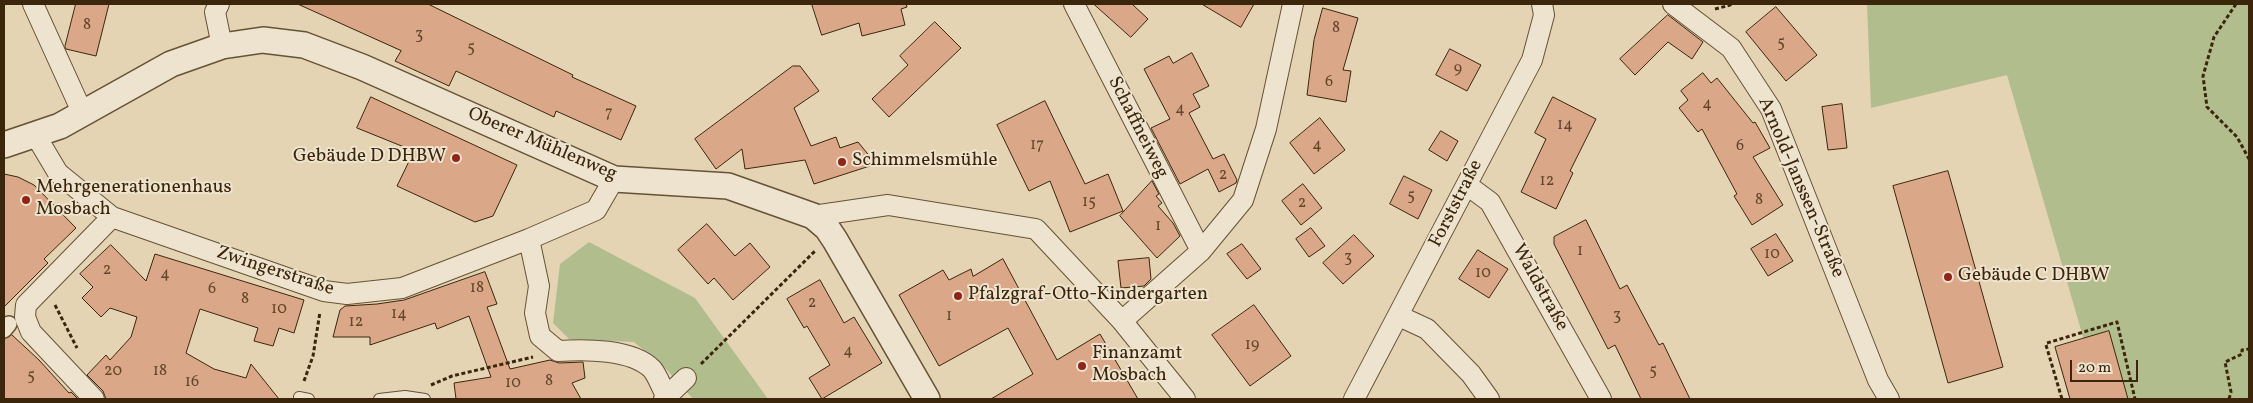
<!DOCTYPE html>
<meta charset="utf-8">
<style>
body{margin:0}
#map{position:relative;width:2253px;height:403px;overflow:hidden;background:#e4d4b3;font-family:Vollkorn,serif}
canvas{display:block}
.frame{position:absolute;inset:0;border:5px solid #3c260b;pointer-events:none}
.scale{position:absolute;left:2070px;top:360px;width:68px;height:22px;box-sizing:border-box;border:2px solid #3c260b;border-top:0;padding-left:6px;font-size:15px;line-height:18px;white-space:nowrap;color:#3c260b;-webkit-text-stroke:4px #ede3ce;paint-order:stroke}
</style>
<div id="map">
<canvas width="2253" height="403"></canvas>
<div class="frame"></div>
<div class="scale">20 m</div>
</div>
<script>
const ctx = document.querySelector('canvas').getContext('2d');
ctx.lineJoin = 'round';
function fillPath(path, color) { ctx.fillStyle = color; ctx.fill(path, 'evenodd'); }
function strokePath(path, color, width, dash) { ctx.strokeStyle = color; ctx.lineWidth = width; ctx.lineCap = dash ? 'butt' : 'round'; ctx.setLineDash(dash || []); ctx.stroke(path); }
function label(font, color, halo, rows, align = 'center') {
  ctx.font = font + ' Vollkorn,serif'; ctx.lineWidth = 4; ctx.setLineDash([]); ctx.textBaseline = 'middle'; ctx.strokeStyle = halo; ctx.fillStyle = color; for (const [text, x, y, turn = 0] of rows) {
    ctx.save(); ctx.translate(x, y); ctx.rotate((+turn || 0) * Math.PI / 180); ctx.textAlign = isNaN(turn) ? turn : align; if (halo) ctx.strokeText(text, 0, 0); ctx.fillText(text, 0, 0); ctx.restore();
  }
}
fillPath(new Path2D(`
 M1867,4H2249V399H2101L2007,75L1871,108Z
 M589,242L695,298L768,399H693L667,370L634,342L569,339L553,323L560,264Z`), '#b2bd8e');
const building = new Path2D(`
 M76,4H109L96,56L66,49L65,47Z
 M298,4H428L573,75L572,77L636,106L621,140L556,111L554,117L456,71L449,86L395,61L401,51Z
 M812,4H906L907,7L901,9L905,25L862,36L859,23L822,35Z
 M1094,4H1132L1148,19L1131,37Z
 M1202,4H1254L1241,27Z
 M1776,7L1817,55L1786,81L1746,32Z
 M1323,8L1358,18L1343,70L1351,71L1346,102L1307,95L1314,40Z
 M1668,15L1703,42L1692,59L1668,42L1635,75L1620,59Z
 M935,22L961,48L889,117L872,99L908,65L900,56Z
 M1450,49L1481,65L1467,91L1436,75Z
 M1192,53L1209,86L1193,94L1200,107L1189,113L1213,159L1224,154L1237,180L1236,183L1219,192L1208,169L1180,184L1151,128L1170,119L1144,69L1169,56L1173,63Z
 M793,66H800L819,91L794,108L811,146L836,137L840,148L858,142L876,164L814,184L805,160L745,169L742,149L716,169L695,139Z
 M1703,73L1711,83L1717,78L1753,123L1755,122L1770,148L1753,157L1783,205L1752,225L1734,196L1737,194L1702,129L1698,132L1679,108L1688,100L1681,91Z
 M371,97L517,165L493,216L475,222L397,186L414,151L357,128Z
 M1553,97L1596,119L1570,171L1573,173L1556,209L1521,192L1546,139L1535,133Z
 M1045,101L1085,184L1108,174L1123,211L1070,232L1050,181L1029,191L997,125Z
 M1842,104L1847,148L1828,150L1822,107Z
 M1320,118L1345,150L1314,174L1290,143Z
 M1441,131L1458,141L1447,161L1429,150Z
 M1948,171L2003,367L1948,383L1893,186Z
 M4,174L18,177L34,185L76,228L44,259L48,263L4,307Z
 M1404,176L1432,190L1418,219L1390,204Z
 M1152,181L1159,194L1156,196L1162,203L1158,206L1173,223L1180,236L1157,258L1120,216Z
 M1303,184L1322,208L1301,225L1282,201Z
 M1586,220L1620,289L1627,285L1659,345L1663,343L1690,399H1641L1615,345L1608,349L1554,244V237Z
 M707,224L735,256L750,243L770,267L733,300L714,278L708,284L678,250Z
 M1311,228L1325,246L1309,257L1296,239Z
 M1776,234L1793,261L1768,276L1751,249Z
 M1354,235L1374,256L1343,284L1323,263Z
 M1242,244L1261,269L1247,279L1227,254Z
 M111,245L146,281L155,254L304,300L294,333L279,328L273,346L254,341L258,328L200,309L186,353L214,369L246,378L251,364L279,399H106L103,391L87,375L106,355L110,360L131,337L137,317L110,308L101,317L82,298L93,287L80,274Z
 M1478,250L1508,269L1489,298L1459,279Z
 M1149,258L1151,279L1144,286L1121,288L1118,261Z
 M1003,259L1057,360L1100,334L1138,399H991L1033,374L1008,328L939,366L899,295L943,270L949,280L971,269L973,276Z
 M485,272L497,304L487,307L510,369L550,360L559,363L583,362L585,378L572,383L581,399H456L454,383L491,377L469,316L437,329L435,323L370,345V337H333L340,310L345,306L377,304L404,300Z
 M820,280L844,323L854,317L882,363L822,399L809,378L830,365L807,326L804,328L787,299Z
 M1254,305L1291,356L1250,386L1212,335Z
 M2109,331L2128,399H2070L2055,347Z
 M12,335L39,360L69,393L71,392L78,399H4V339Z`);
fillPath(building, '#daa788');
strokePath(building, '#3c260b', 1);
const service = new Path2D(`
 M299,397L309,399
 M379,399L405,396L425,399`);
const pedestrian = new Path2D(`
 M4,330L9,324`);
const minor = new Path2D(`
 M33,4L83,114
 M219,4L215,12L222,46
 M1074,4L1201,251
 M1673,4L1731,48L1771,109L1878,380L1889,399
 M36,136L58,173L112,217L324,291L347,294L402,288L529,239L596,210L614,179
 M1467,185L1490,202L1601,399
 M813,216L888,205L1036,229L1122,321L1185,399
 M529,239L539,286L535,313L540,336L558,351C585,349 632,349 652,369C658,376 662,389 667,397
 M1399,316L1427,329L1471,374L1489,399
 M1122,321L1201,251L1243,200L1266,129L1293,4
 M94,399L31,332L25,317L26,305L112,217
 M664,399L686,378
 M1354,399L1532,60L1544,15L1542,4`);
const tertiary = new Path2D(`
 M4,145L60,126L171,64L222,46L263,40L304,45L362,67L614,179L728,186L813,216L827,228L835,240L927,399`);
strokePath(service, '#665235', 12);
strokePath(pedestrian, '#665235', 18);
strokePath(minor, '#665235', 22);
strokePath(tertiary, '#665235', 28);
strokePath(new Path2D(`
 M2236,4L2214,37L2203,76L2207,107L2237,137L2249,159
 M1715,9L1734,4
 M55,305L77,348
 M2047,343L2117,322L2135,399
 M2046,345L2062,399
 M701,364L815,251
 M304,381L313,356L320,312
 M431,385L452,376L533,357
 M2229,399L2231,392L2225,362L2242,354V350L2249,349`), '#3c260b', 3, [4, 2.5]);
strokePath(service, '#ede3ce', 10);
strokePath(pedestrian, '#ede3ce', 15);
strokePath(minor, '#ede3ce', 20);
strokePath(tertiary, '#ede3ce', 25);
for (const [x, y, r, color] of [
 [456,158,5,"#8f2418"],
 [842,162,5,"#8f2418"],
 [26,200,5,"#8f2418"],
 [1948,277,5,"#8f2418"],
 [958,296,5,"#8f2418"],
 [1082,366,5,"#8f2418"]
]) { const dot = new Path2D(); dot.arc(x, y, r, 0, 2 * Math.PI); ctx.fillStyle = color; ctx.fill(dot); strokePath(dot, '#ede3ce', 2); }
label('16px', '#64462a', null, [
 ["8",87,26],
 ["8",1336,29],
 ["3",419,36],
 ["5",1781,44],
 ["5",471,49],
 ["9",1458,70],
 ["6",1329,83],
 ["4",1707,105],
 ["4",1180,110],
 ["7",609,114],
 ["14",1565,126],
 ["17",1037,146],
 ["4",1317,146],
 ["6",1740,147],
 ["2",1223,176],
 ["12",1547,182],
 ["5",1411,197],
 ["8",1759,201],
 ["15",1089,203],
 ["2",1302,204],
 ["1",1158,227],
 ["1",1580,252],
 ["10",1772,255],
 ["3",1348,259],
 ["2",107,271],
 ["10",1483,274],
 ["4",165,275],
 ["18",477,289],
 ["6",212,290],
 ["8",245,300],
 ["2",812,304],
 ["10",279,310],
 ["14",399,315],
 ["1",949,317],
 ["3",1617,317],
 ["12",356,323],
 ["19",1252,346],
 ["4",848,352],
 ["20",113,372],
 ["18",160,372],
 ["5",1653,372],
 ["5",31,377],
 ["8",549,382],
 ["16",192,383],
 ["10",513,384]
]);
label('19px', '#3c260b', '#ede3ce', [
 ["Schaffneiweg",1137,128,63],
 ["Oberer Mühlenweg",542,145,23],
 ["Arnold-Janssen-Straße",1800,188,67],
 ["Forststraße",1457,204,-63],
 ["Zwingerstraße",275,272,18],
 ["Waldstraße",1539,288,61]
]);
label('19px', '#3c260b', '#ede3ce', [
 ["Gebäude D DHBW",446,158,"right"],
 ["Schimmelsmühle",852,162],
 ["Mehrgenerationenhaus",36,189],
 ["Mosbach",36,211],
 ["Gebäude C DHBW",1958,277],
 ["Pfalzgraf-Otto-Kindergarten",968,296],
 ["Finanzamt",1092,355],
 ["Mosbach",1092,377]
], 'left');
</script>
